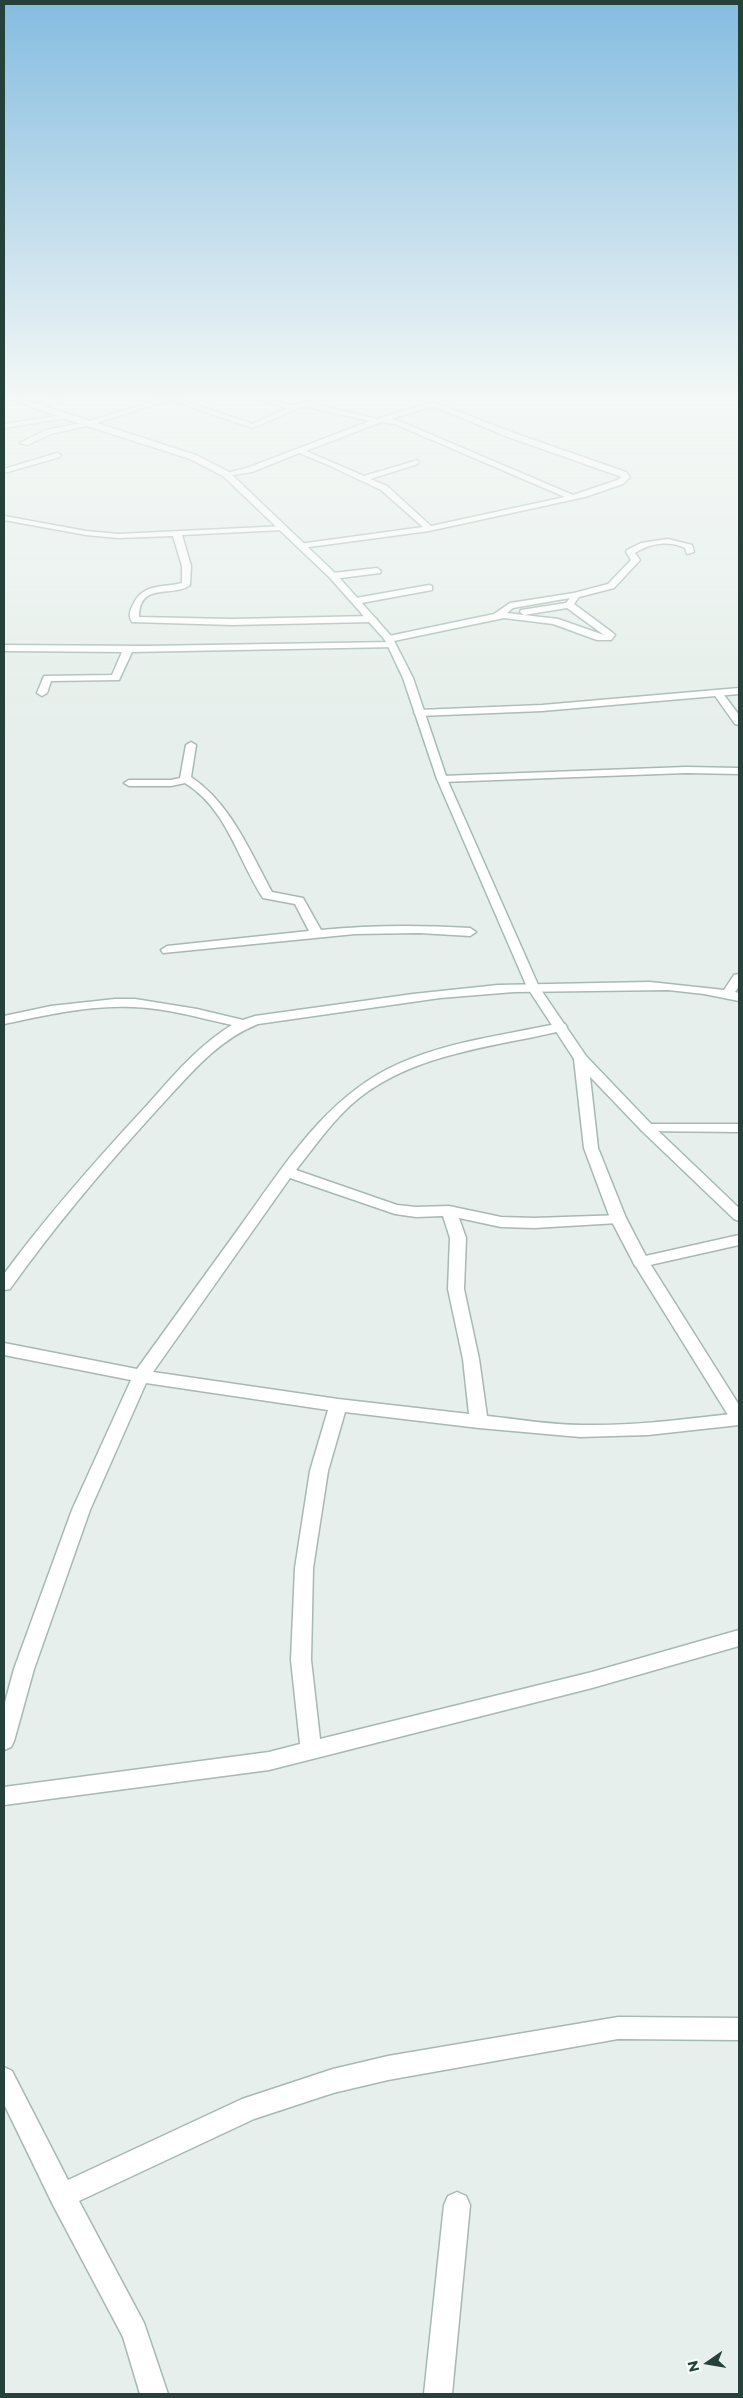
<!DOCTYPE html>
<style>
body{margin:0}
#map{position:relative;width:743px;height:2398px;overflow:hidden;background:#e6efeb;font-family:Montserrat,sans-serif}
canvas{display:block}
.frame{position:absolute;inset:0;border:5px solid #24423a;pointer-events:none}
.north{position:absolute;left:683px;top:2338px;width:50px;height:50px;-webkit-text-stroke:4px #f7fbf9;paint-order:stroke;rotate:257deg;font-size:14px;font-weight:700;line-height:20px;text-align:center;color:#24423a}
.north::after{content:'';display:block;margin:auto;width:18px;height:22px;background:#24423a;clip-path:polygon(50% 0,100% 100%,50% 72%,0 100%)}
</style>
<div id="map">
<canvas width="743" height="2398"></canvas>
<div class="frame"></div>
<div class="north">N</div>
</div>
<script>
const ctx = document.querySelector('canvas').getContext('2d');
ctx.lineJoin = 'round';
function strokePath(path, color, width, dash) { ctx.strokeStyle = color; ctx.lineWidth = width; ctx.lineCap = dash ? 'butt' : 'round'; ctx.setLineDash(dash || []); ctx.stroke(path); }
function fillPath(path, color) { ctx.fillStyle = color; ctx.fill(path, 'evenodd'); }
const minor = new Path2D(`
 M51,400H67L33,408L30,406Z
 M157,400H169L90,425L51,434L27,445L20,443L46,430L87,422Z
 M170,400H181L253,424L287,408L261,400C270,400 288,406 294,405C301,404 306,400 314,400L310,403L377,419L433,402L514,433L626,472L630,477L623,484L585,497L429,531L302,548H299V544L423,527L381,490L326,464L299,453L252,472L226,476L222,474L247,468L370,421L303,406L253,428ZM433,406L508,437L622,477L617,480L573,495L399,421L391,419ZM381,422L395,424L565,497L431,526L387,486L370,479L418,464V460L364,476L306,451Z
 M64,415L67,417L66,418L4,428V424Z
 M57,453L61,455L60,457L4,473V469Z
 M4,516L86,531L118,534L285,526V530H282L182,535L191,566L190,585C173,598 139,581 139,617L232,619L372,616L377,619L372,622L232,625L132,622C128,615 130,610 134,603C144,583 163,588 182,583V566L173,536L118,538L86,535L4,520Z
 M668,539L692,545L694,552L687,554L685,548C669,540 650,543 635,553L640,560L614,588L579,597L574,604L613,633L615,635L611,640H597L553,624L504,618L389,642L384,639L389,636L494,614L510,603L574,593L608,584L631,560L626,552L627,550L641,543ZM570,598L566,603L521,610L520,612L524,615L507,613L513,608ZM567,608L604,635L558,619L524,615Z
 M377,568L381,571L380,573L333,579L329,576L333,573Z
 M429,585L432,586V590L356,604L352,601L356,598Z
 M392,642L395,643V647L132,652L119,680L51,681L47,693L42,696L37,693L44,676L112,675L122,652L4,651V645L146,646Z
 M718,690L721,691L739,715V725L735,724L713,693Z
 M191,742L196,745L191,777C231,804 249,850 272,892L303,898L321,930C371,925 420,925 470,928L476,932L470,936L419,933L355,934L163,953L161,950L167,946L309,931L295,904L263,898C237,858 227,809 185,783L171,786H129L124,783L129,780H171L180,778L186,745Z
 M686,767L739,768V774L686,773L442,782L437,779L442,776Z
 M739,974V986L735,992L739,993V1001L704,994L668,990L514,992L440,998L258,1024C215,1041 186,1079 155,1112C103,1169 54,1227 10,1289L4,1290V1274C48,1214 98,1158 149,1103C174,1075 199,1045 232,1025C200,1018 166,1008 133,1007C90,1005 46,1015 4,1024V1016L51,1006L115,999H135L197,1009L243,1020L255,1016L413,994L498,985L650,982L724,990L734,975Z
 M560,1023L565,1024L567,1027L565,1030C495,1047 418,1052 359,1098C334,1118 316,1145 296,1170L397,1205L416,1207L449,1206L501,1217L534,1218L623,1215L626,1218L623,1221L618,1223L534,1228L501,1227L459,1218L466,1238L464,1289L479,1359L487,1416C518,1419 550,1425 582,1425C635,1426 687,1419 739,1413V1425L648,1435L580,1437L479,1428L345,1412L328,1471L313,1568L311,1660L320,1739L592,1672L739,1630V1646L592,1688L269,1770L4,1805V1787L269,1752L300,1744L291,1660L295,1568L310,1471L328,1410L146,1383L90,1510L34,1669L14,1741L11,1747L4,1750V1706L14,1669L72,1510L131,1380L4,1355V1343L137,1369C171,1322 205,1275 239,1228C284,1166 326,1096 398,1064C449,1041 506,1035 560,1023ZM290,1178L395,1214L416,1217L443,1216L450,1238L448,1289L463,1359L469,1414L338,1399L153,1372Z
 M739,1235V1245L641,1267L635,1266L633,1262L635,1258L641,1257Z
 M618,2017L739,2018V2040L618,2039L388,2080L333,2093L254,2119L79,2201L144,2323L168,2394H140L123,2337L53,2205L4,2104V2067L12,2071L68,2180L242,2099L333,2069L388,2056Z
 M457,2192L466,2196L470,2205L452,2394H424L444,2205L448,2196Z`);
const tertiary = new Path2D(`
 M739,688V694L542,711L419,716L414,713L419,710L542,705Z
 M581,1055L588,1059L598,1148L626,1218L649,1262L739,1405V1425L733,1423L633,1262L610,1218L584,1148L574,1059Z
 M647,1124H739V1132L642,1131L640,1128L642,1125Z`);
const secondary = new Path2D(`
 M14,400H25L196,455L229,472L336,574L392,637L413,678L447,779L539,987L586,1056L652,1125L739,1208V1221L734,1219L642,1131L576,1062L527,987L437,779L403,678L385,640L330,578L223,476L190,459L62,418Z`);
strokePath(minor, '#a8b8b2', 3);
strokePath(tertiary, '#a8b8b2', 3);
strokePath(secondary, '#a4bbb3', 3);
fillPath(minor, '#fff');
fillPath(tertiary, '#fff');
fillPath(secondary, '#fff');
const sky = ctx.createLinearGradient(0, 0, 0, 736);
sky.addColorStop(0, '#84bce0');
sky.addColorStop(0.54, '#f4f8f6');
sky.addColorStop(1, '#f4f8f600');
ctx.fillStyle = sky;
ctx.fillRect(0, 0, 743, 736);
</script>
